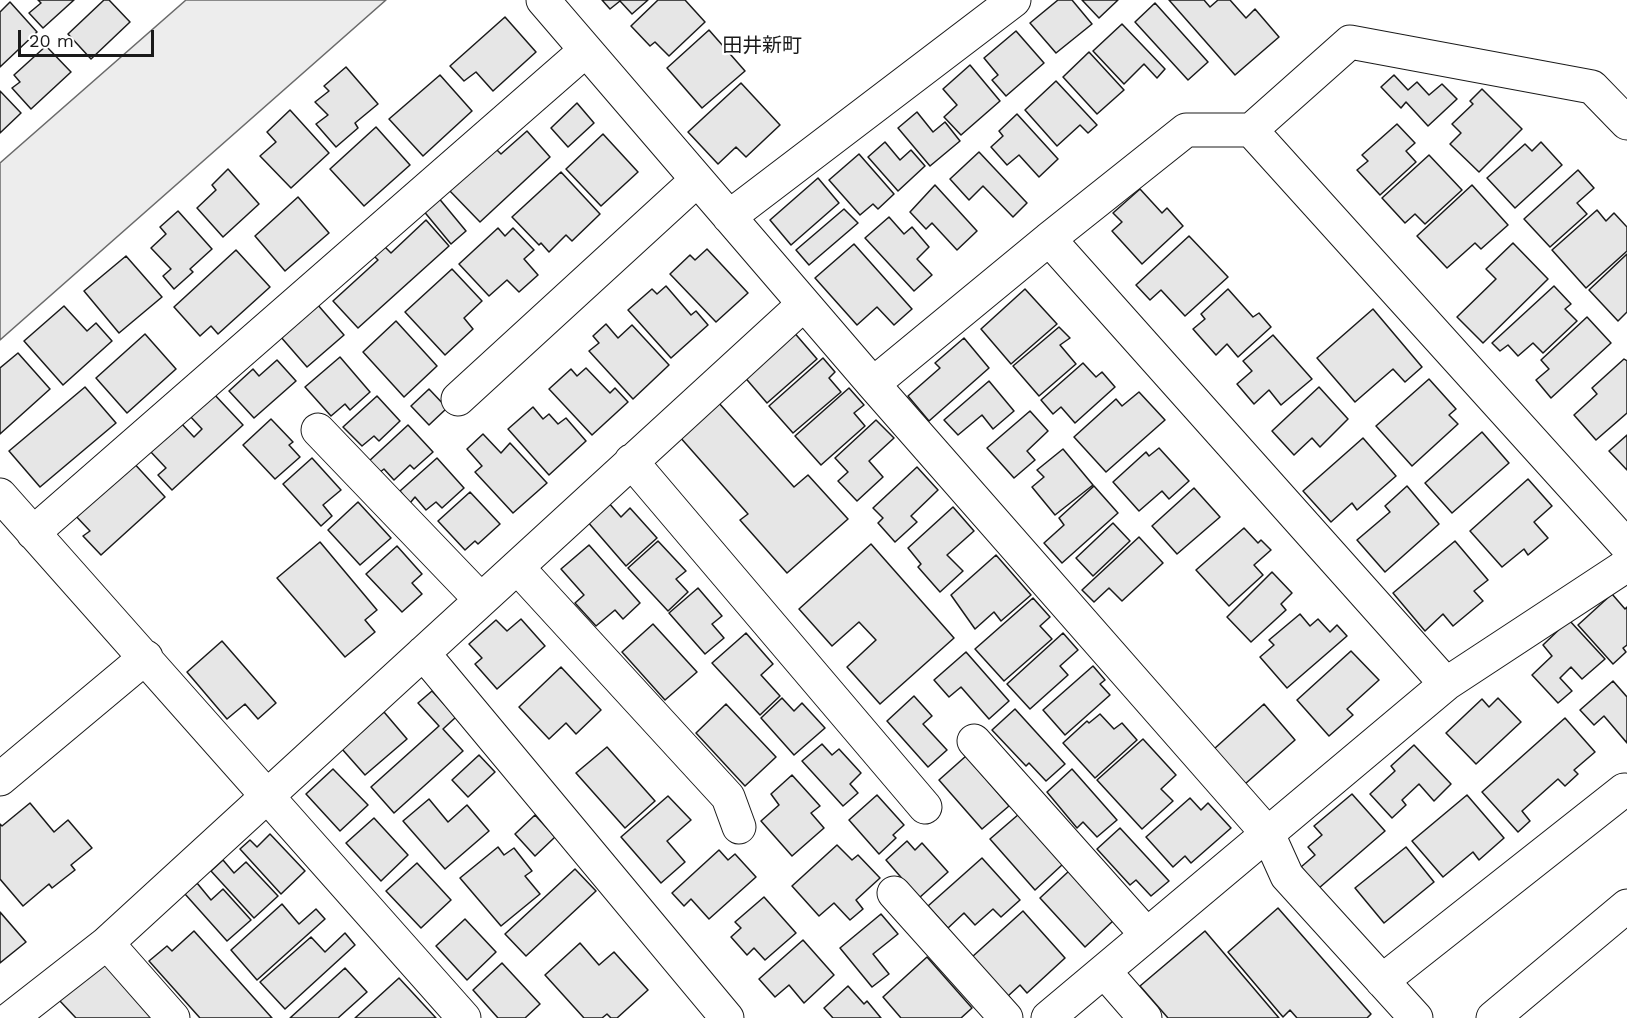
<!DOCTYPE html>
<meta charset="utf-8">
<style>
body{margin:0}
#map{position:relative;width:1627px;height:1018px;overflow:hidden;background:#fff;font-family:"Work Sans",sans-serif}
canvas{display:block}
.scale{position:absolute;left:18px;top:30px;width:136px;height:27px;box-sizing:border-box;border:3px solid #1a1a1a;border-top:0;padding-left:8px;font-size:18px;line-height:21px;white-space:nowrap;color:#1a1a1a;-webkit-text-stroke:4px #fff;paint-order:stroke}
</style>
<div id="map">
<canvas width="1627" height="1018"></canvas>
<div class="scale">20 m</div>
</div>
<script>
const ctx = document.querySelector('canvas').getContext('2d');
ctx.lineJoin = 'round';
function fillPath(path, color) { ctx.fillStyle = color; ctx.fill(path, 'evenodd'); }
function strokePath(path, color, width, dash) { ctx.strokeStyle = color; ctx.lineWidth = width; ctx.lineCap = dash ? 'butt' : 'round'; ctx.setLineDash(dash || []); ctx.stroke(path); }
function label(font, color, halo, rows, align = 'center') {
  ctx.font = font + ' "Work Sans","Noto Sans JP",sans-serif'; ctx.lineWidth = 4.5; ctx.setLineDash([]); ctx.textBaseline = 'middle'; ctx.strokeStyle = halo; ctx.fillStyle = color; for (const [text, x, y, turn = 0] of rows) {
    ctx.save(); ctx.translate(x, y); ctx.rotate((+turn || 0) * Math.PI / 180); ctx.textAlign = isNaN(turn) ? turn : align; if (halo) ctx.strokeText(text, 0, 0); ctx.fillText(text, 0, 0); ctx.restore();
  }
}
const parking = new Path2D(`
 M186,0H386L0,340V163Z`);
fillPath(parking, '#ededed');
strokePath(parking, '#6a6a6a', 1.5);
const building = new Path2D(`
 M38,0H74L43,28L29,13L41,3Z
 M104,0H109L130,22L91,59L68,34Z
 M602,0H648L632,14L620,1L610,9Z
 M658,0H685L705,22L669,56L655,42L650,46L631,26Z
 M1058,0H1072L1092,24L1056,53L1030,23Z
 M1082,0H1118L1099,18Z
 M1169,0H1204L1210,7L1218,0H1230L1246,18L1255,9L1279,37L1235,75Z
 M10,2L37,32L0,67V12Z
 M1155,3L1208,62L1188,80L1135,22Z
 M505,17L536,52L493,91L476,72L464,81L450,66Z
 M1122,24L1165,69L1157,78L1144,64L1124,84L1093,51Z
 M709,30L745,71L702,108L667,68Z
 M1016,31L1044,63L1006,96L992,80L998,75L984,58Z
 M46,46L71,72L31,109L12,88L20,82L14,75Z
 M1089,52L1124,90L1097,114L1063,77Z
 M970,65L1000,101L961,135L944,117L957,105L943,89Z
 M346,67L378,104L355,123L358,128L336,147L316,124L328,115L315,102L329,91L324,86Z
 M440,75L472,111L423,156L389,119Z
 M1394,75L1408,90L1417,82L1429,95L1442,84L1457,99L1428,126L1406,102L1401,108L1381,87Z
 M1056,81L1097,125L1088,133L1080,125L1057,146L1025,110Z
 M741,83L780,125L746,157L736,147L718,164L688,132Z
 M1482,89L1522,129L1479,172L1450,144L1461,133L1452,124L1473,104L1470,101Z
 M0,91L21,113L0,133Z
 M577,103L594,123L568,147L551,128Z
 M290,110L329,153L291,188L260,156L276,142L267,132Z
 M917,112L933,132L945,122L960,141L930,166L898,128Z
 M1017,114L1058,159L1039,177L1019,155L1007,165L991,147L1003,136L999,131Z
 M1397,124L1415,143L1406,151L1416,162L1380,195L1357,170L1368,161L1362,155Z
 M376,127L410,165L364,206L330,169Z
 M527,131L550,157L480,222L447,188L493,146L501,154Z
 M603,134L638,172L601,206L566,169Z
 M885,142L900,160L911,150L925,166L898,191L868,157Z
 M1541,142L1562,165L1515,208L1487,178L1525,144L1532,151Z
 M979,152L1027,203L1013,217L983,186L969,200L950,179Z
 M859,154L894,194L878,209L873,204L860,215L829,180Z
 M1429,155L1462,190L1425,224L1415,214L1405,223L1382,198Z
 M228,169L259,204L223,237L197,208L216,190L212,185Z
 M1578,170L1594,188L1577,203L1587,214L1550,247L1524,219Z
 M561,172L600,214L572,241L566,235L549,252L541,243L539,245L512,217Z
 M818,178L839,203L791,245L770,220Z
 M935,185L977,231L957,250L932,223L926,229L910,212Z
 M1472,185L1508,225L1481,249L1475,243L1447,268L1417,236Z
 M1140,189L1162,213L1167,208L1183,226L1142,264L1112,231L1122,222L1113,213Z
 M437,196L466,231L451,244L422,209Z
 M298,197L329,233L285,271L255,236Z
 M844,209L858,223L809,265L796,250Z
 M1597,210L1606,221L1614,213L1627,227V251L1586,288L1552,250Z
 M178,211L212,249L190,269L193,272L174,289L163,276L171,269L151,248L166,234L160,227Z
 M889,217L904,234L912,227L929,247L917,259L932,275L914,291L865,238Z
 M426,220L449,246L358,328L333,301L378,260L371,253L382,244L391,253Z
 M498,228L505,236L513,228L534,250L524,259L538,275L519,292L507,280L489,296L459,264Z
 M1189,236L1228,277L1185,316L1161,290L1150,300L1136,285Z
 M1513,243L1548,279L1483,343L1457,317L1496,279L1486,269Z
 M854,244L912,309L894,325L877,307L857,325L815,278Z
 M707,249L748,293L716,322L670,274L690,255L695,260Z
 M236,250L270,287L218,334L211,326L200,336L174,307Z
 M1627,254V312L1618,321L1589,290Z
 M126,256L162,297L119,333L84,291Z
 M452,269L482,301L464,318L473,329L445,355L405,312Z
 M666,286L691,315L696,311L708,325L671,358L628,310L652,289L657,294Z
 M1554,286L1571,304L1565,309L1577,321L1543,353L1533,343L1518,356L1508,345L1500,351L1492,343Z
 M1025,289L1057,324L1011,364L981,329Z
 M1228,289L1253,317L1259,313L1271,327L1238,357L1227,344L1216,355L1193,329L1205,319L1201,314Z
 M317,304L344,335L307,367L280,336Z
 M64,306L87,331L96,323L112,341L63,385L24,341Z
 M1373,309L1422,367L1405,382L1393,369L1355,402L1317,358Z
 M1587,317L1611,343L1551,398L1536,380L1549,369L1541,360Z
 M396,321L437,366L404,397L363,352Z
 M606,324L618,338L632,325L669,365L633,399L589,351L599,343L593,336Z
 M1059,327L1070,338L1060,345L1076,364L1039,396L1013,366Z
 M792,330L817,359L767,403L742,374Z
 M145,334L176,369L127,413L96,378Z
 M1273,335L1312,379L1281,405L1269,390L1254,404L1237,384L1252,371L1243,361Z
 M964,338L989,368L929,421L908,396L940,368L935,363Z
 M18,353L50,389L0,434V368Z
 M340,357L370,392L350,410L345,404L331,416L305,387Z
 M823,358L835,372L829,378L841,392L793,433L769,406Z
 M1624,359L1627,361V413L1596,440L1574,415L1597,394L1592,388Z
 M277,360L296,381L254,418L229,391L253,369L259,376Z
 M1083,363L1096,377L1102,372L1115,387L1075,423L1061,407L1053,414L1041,400Z
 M586,368L610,393L615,388L628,402L592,435L549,389L571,369L577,376Z
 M1429,379L1456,409L1449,415L1458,424L1412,466L1376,426Z
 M989,381L1014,411L993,429L982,415L958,435L944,420Z
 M85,387L116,423L40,487L9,451Z
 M1319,387L1348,419L1320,447L1312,438L1294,455L1272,431Z
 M849,388L864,405L854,413L865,426L821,465L795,436Z
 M429,389L447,408L429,425L411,406Z
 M1139,392L1165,420L1106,472L1074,437L1116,399L1122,406Z
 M213,393L243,425L172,490L158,475L166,468L149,450L180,422L194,437L202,429L189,415Z
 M377,396L400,421L379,441L374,436L362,446L343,427Z
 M718,402L794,487L808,475L848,519L787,573L740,520L748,514L679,436Z
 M533,407L543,419L549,414L558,424L566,418L586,441L549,475L508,429Z
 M1030,411L1048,431L1027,451L1035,460L1014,478L987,448Z
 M271,419L293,442L289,445L300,457L275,479L243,445Z
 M876,420L894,438L869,461L883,477L857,501L838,481L848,472L835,458Z
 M408,425L433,452L414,469L410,465L394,480L384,469L379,473L368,462Z
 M1482,432L1509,463L1452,513L1425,483Z
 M483,434L501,453L510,443L547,483L513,513L475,472L482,466L467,449Z
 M1627,435V470L1609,451Z
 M1363,438L1396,476L1357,510L1352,503L1331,522L1303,491Z
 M1159,448L1189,481L1169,499L1162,491L1139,511L1113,482L1146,452L1149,456Z
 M1063,449L1093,485L1055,515L1032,487L1044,477L1037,470Z
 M312,458L341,490L323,505L332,516L321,526L283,484Z
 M437,458L464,488L442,508L436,502L426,510L415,497L410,503L400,491Z
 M131,460L165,497L101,555L83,536L90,531L73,513Z
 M917,467L938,490L911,516L917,522L895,542L878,523L883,518L873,508Z
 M1528,479L1552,506L1534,522L1548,538L1528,555L1524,549L1502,567L1470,531Z
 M1094,486L1118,513L1062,563L1044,543L1064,525L1059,518Z
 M1407,486L1439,524L1385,572L1357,540L1390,512L1385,506Z
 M1194,488L1220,517L1177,554L1152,526Z
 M470,492L500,524L478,544L475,541L465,550L438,521Z
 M358,502L391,538L360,565L328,530Z
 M608,502L621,517L630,508L657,538L626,566L587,521Z
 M953,507L974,531L947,555L963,571L940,592L918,567L921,564L908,548Z
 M1113,523L1130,541L1093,576L1076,558Z
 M1244,528L1258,543L1261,540L1271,550L1254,565L1263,575L1229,606L1196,570Z
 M1139,537L1163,563L1122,601L1109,588L1094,602L1082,590Z
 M658,541L686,571L676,579L688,592L668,611L628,568Z
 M1455,541L1488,580L1474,591L1483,601L1453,626L1443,614L1425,631L1393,593Z
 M320,542L377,610L365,620L375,632L345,657L277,578Z
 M871,544L954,638L880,704L847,667L876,640L859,622L832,646L799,609Z
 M589,545L640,603L623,619L615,610L596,626L575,603L584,595L561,569Z
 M397,546L422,574L412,583L422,594L402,612L366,574Z
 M996,555L1031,595L1001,621L994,612L975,629L951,595Z
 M1272,572L1292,593L1281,604L1286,610L1251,642L1227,617Z
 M698,588L722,616L712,624L724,638L705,654L669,613Z
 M1612,594L1625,609L1627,607V645L1623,648L1626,652L1613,664L1578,625Z
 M1033,598L1050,617L1040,626L1052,639L1004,681L975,649Z
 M1300,614L1310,626L1318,619L1330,632L1337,625L1347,636L1287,688L1260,657L1274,645L1269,640Z
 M521,619L545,646L497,689L475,664L482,658L469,644L496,620L507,631Z
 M1569,620L1605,659L1582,679L1571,667L1560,678L1572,691L1558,703L1532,675L1552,656L1543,645Z
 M653,624L697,672L665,700L622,652Z
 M746,633L773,664L761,675L780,696L760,715L712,663Z
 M1063,633L1078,650L1060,666L1068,675L1030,709L1007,684Z
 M222,641L276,703L258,719L245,704L227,719L187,672Z
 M1351,651L1379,680L1347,709L1353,715L1329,736L1297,700Z
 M966,652L1009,701L989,719L961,687L949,697L934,680Z
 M1093,666L1105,680L1100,684L1110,695L1065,735L1043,710Z
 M561,667L601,710L576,734L566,723L549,739L519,707Z
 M1613,681L1627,697V743L1604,716L1594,725L1580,710Z
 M432,691L456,717L443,729L463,751L394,813L371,787L439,726L418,703Z
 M914,696L932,716L923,724L947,750L928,767L887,721Z
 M782,698L794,711L802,703L825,728L794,755L761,718Z
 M1498,698L1521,722L1476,764L1446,733L1482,699L1489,707Z
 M726,704L776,757L745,786L696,733Z
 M1264,704L1295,740L1245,784L1214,749Z
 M1015,709L1065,764L1046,781L1029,763L1026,766L992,730Z
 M384,712L407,739L365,775L342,749Z
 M1100,714L1114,729L1122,723L1137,740L1095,778L1063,743L1087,721L1089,723Z
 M1565,718L1595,752L1574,770L1578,774L1565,786L1558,779L1522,811L1530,821L1518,832L1482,792Z
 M1143,739L1176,775L1161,789L1173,801L1142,829L1097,780Z
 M822,744L832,755L839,749L861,773L850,784L858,793L843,806L802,761Z
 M1414,745L1451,784L1434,801L1419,784L1402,800L1406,805L1392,818L1370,794L1395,771L1391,766Z
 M607,747L655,801L625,828L576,773Z
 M479,755L495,772L468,797L452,780Z
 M966,756L1009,806L982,829L939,780Z
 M333,769L368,805L340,831L306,794Z
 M1072,769L1117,820L1097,837L1083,822L1077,828L1047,792Z
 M792,775L820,806L811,813L824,828L792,856L761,821L779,805L771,794Z
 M1352,794L1385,831L1319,888L1301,867L1315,855L1308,847L1322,835L1314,826Z
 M877,795L904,825L893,835L896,838L879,854L849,820Z
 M1467,795L1504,838L1479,860L1473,852L1443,877L1412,841Z
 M668,796L691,820L667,841L685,862L661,883L621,837Z
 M1190,798L1201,810L1208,803L1231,828L1191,863L1185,856L1173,867L1146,837Z
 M429,799L448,822L467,805L489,831L445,869L403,821Z
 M30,803L54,832L68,820L92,848L71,865L75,870L52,888L49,884L23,906L0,879V824L2,826Z
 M1019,814L1063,864L1035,890L990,839Z
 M535,815L555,837L535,856L515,834Z
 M374,818L408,855L381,881L346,843Z
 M1120,828L1169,881L1151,896L1136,880L1130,885L1097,849Z
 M270,834L305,871L281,894L240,849L250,840L257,847Z
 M907,841L915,850L922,843L948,872L919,898L886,860Z
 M837,845L852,860L858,855L880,878L856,900L863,909L850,920L834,903L819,916L792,886Z
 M498,847L504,855L514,848L532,871L525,876L540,894L501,926L460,878Z
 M1406,847L1434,882L1384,923L1355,888Z
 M719,850L728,860L735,854L756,877L709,919L691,899L684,906L672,893Z
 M982,858L1020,900L1001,917L993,909L975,925L964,913L948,928L928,906Z
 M223,860L234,873L246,862L278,896L254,918L211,871Z
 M417,863L451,900L421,928L386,891Z
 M575,869L596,891L526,956L505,934Z
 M1069,871L1114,920L1085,947L1040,898Z
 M197,883L211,900L223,889L251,920L227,941L185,894Z
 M764,897L796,933L765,960L754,948L747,955L731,937L741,928L735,922Z
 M282,904L299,924L316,909L325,919L257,980L231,950Z
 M1278,908L1371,1014L1367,1018H1297L1290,1010L1283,1017L1228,952Z
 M1023,911L1065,958L1027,993L1020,985L1008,996L972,957Z
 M0,912L26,942L0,963Z
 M881,914L898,934L873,954L889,974L872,987L840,948Z
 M465,919L496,952L467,980L436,946Z
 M194,931L272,1018H200L149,961L167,946L172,951Z
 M1205,931L1279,1018H1168L1140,986Z
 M345,933L355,945L285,1009L260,982L311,937L325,952Z
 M803,940L834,975L804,1003L789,985L775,997L759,979Z
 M580,943L599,965L614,952L648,990L617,1018H611L607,1014L602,1018H584L545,975Z
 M927,957L972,1008L961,1018H901L883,997Z
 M103,961L155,1018H76L59,1000Z
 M502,963L540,1004L525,1018H498L473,990Z
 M345,968L367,992L338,1018H290Z
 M399,978L436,1018H355Z
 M848,986L864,1004L867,1001L881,1018H833L824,1008Z`);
fillPath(building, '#e6e6e6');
strokePath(building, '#1a1a1a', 1.5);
const minor = new Path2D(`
 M543,0L873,384L1268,834L1287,876L1416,1018
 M1251,130L1627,546
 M729,217L1014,0
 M873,384L1049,239
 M458,399L697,180
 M318,430L481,600
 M631,461L925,807
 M0,495L464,1018
 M33,533L585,51
 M517,567L728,797L739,827
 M423,653L727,1018
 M1446,684L1049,239L1186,130H1251L1350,42L1592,87L1627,123
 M974,741L1147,935
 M0,779L146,657
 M894,893L1006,1018
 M107,943L173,1018
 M1104,971L1145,1018
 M1382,981L1624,790
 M11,1018L107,943L804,304
 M1048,1018L1446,684L1627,565
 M1493,1018L1627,906`);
strokePath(minor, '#1a1a1a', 35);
strokePath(minor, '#fff', 33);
label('20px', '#1a1a1a', '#fff', [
 ["田井新町",762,46]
]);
</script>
